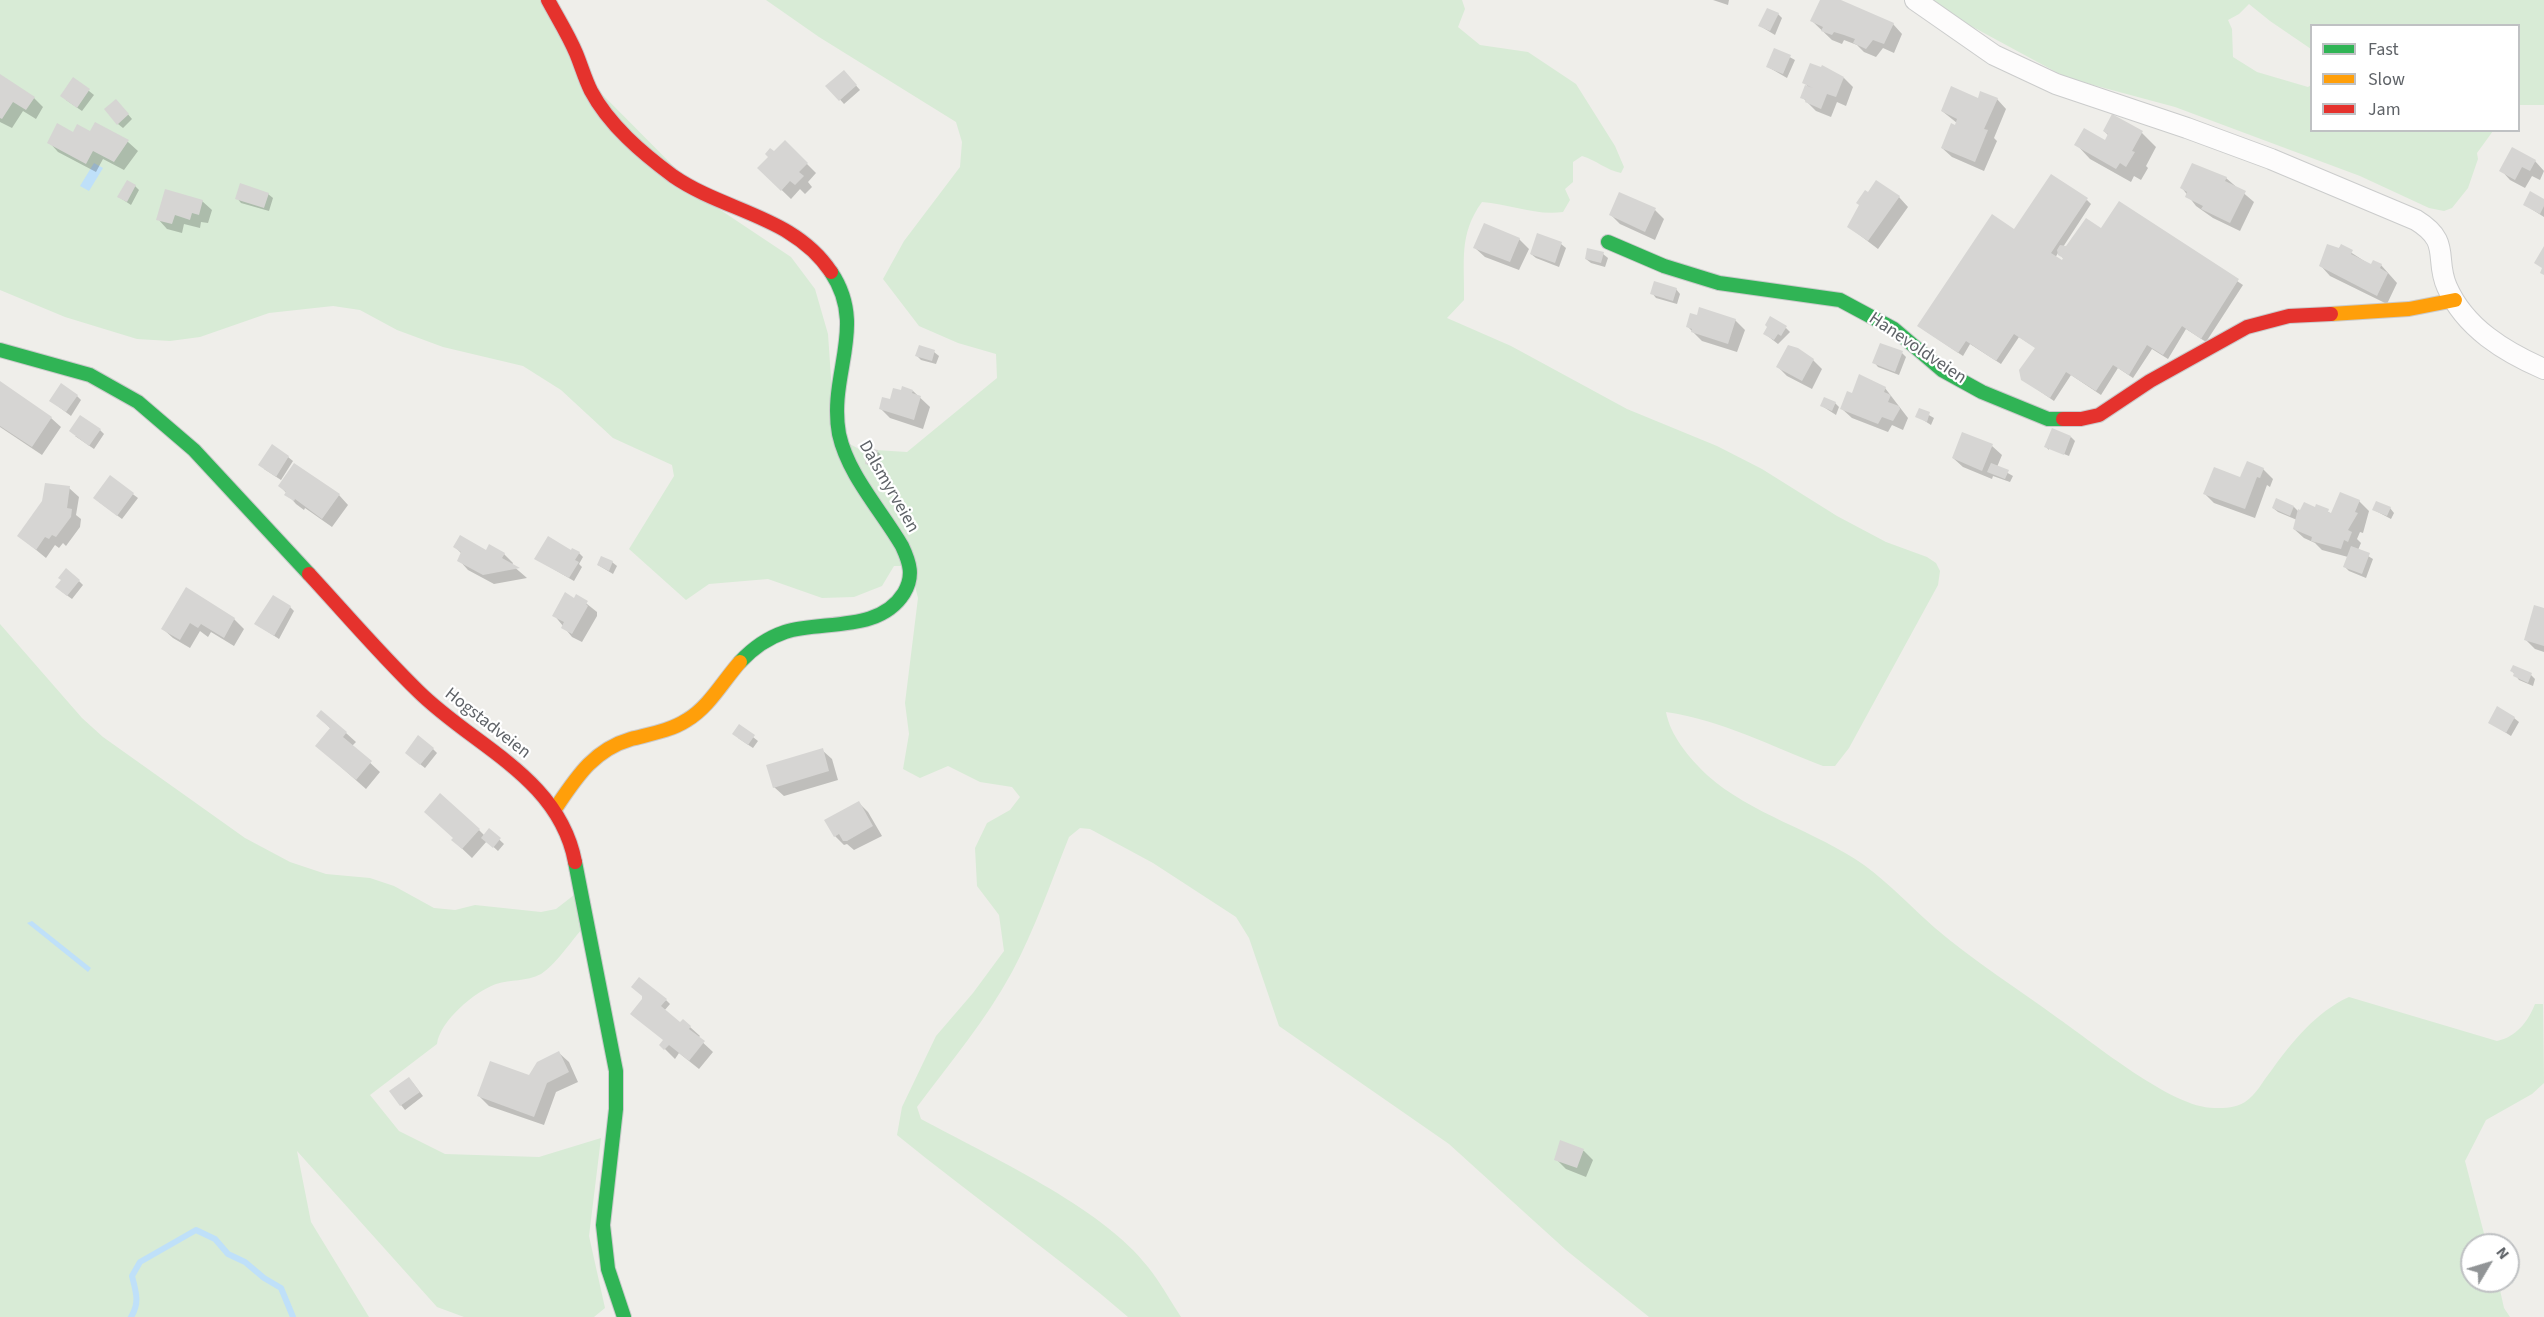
<!DOCTYPE html>
<style>
body{margin:0}
#map{position:relative;width:2544px;height:1317px;overflow:hidden;background:#efeeea;font-family:"Source Sans 3",sans-serif}
canvas{display:block}
.legend{position:absolute;left:2310px;top:24px;width:210px;height:108px;box-sizing:border-box;background:#fff;border:2px solid #bfc1c3;margin:0;padding:8px 10px;list-style:none;font-size:18px;color:#5f6368}
.legend li{display:flex;align-items:center;gap:12px;height:30px}
.legend b{width:30px;border:2px solid #bfc1c3}
.north{position:absolute;left:2460px;top:1233px;width:60px;height:60px;box-sizing:border-box;background:#fff;border:2px solid #bfc1c3;border-radius:50%;rotate:52deg;font-size:16px;font-weight:700;line-height:24px;text-align:center;color:#5f6368}
.north::after{content:'';display:block;margin:auto;width:21px;height:27px;background:#919496;clip-path:polygon(50% 0,100% 100%,50% 72%,0 100%)}
</style>
<div id="map">
<canvas width="2544" height="1317"></canvas>
<ul class="legend">
<li><b style="height:8px;background:#30b455"></b>Fast</li>
<li><b style="height:8px;background:#ff9f0a"></b>Slow</li>
<li><b style="height:8px;background:#e5322d"></b>Jam</li>
</ul>
<div class="north">N</div>
</div>
<script>
const ctx = document.querySelector('canvas').getContext('2d');
ctx.lineJoin = 'round';
function fillPath(path, color) { ctx.fillStyle = color; ctx.fill(path, 'evenodd'); }
function strokePath(path, color, width, dash) { ctx.strokeStyle = color; ctx.lineWidth = width; ctx.lineCap = dash ? 'butt' : 'round'; ctx.setLineDash(dash || []); ctx.stroke(path); }
function label(font, color, halo, rows, align = 'center') {
  ctx.font = font + ' "Source Sans 3",sans-serif'; ctx.lineWidth = 4.5; ctx.setLineDash([]); ctx.textBaseline = 'middle'; ctx.strokeStyle = halo; ctx.fillStyle = color; for (const [text, x, y, turn = 0] of rows) {
    ctx.save(); ctx.translate(x, y); ctx.rotate((+turn || 0) * Math.PI / 180); ctx.textAlign = isNaN(turn) ? turn : align; if (halo) ctx.strokeText(text, 0, 0); ctx.fillText(text, 0, 0); ctx.restore();
  }
}
fillPath(new Path2D(`
 M0,0H552L584,76L710,203L791,257L815,289L828,334L835,436L859,449L907,452L997,378L996,354L958,343L919,326L883,279L904,241L960,167L962,142L956,122L819,37L766,0H1462L1465,9L1458,27L1480,45L1528,52L1576,84L1615,146L1624,167L1621,173C1606,170 1596,160 1582,156L1573,162V182L1565,189L1570,200L1563,212C1536,216 1510,204 1482,202C1458,235 1465,262 1464,300L1447,318L1511,346L1627,409L1717,446L1762,469L1837,516L1886,542L1927,557L1936,563L1940,571L1938,585L1849,748L1835,766H1823C1768,745 1724,721 1666,712C1670,735 1689,758 1707,775C1750,814 1816,831 1864,865C1890,884 1911,907 1935,928C1974,961 2018,989 2059,1019C2094,1043 2173,1109 2215,1108C2226,1108 2235,1108 2245,1102C2257,1094 2262,1082 2271,1071C2291,1043 2317,1011 2349,997L2497,1041C2516,1037 2528,1022 2535,1004H2543L2544,1083L2532,1094L2486,1120L2465,1161L2487,1245H2472V1281H2498L2504,1308L2510,1317H1649L1566,1250L1449,1144L1279,1026L1249,938L1236,917L1153,863L1090,829L1080,828L1069,837C1051,882 1035,929 1012,972C986,1020 950,1063 917,1107L921,1119C989,1156 1102,1207 1148,1267C1160,1282 1170,1300 1181,1317H1128C1054,1253 973,1197 897,1135L902,1107L936,1036L973,993L1004,951L999,915L977,886L975,848L987,823L1010,810L1020,797L1012,787L980,782L948,766L920,778L903,769L909,734L905,703L918,598L910,566H894L882,586L854,597L822,598L768,579L709,584L686,600L629,549L674,476L672,465L613,438L561,390L523,366L443,347L397,330L360,310L333,306L269,313L200,337L170,341L137,339L65,317L0,290Z
 M1923,0H2544V105H2519L2518,26H2312L2311,49L2270,21L2249,4L2239,14L2228,20L2232,29L2233,57L2257,72L2308,87L2311,85L2312,130L2493,131L2477,153L2478,159L2468,188L2452,208L2444,211L2429,208L2360,176L2175,107L2067,78Z
 M0,624L82,718L103,737L245,838L290,862L326,874L370,878L394,886L434,908L455,910L475,905L541,912L556,909L574,895L581,930C571,942 554,966 541,974C526,982 511,979 496,984C474,992 440,1021 437,1044L370,1095L399,1131L445,1154L539,1157L601,1138L589,1236L605,1308L594,1317H464L437,1307L297,1151L311,1222L369,1317H0Z`), '#d8ebd6');
fillPath(new Path2D(`
 M94,163L103,168L89,191L80,186Z
 M32,921L91,968L88,972L27,923Z`), '#bfe0f9');
fillPath(new Path2D(`
 M1713,0H1729L1728,5Z
 M1821,0H1837L1893,24L1902,34L1894,53L1883,48L1876,57L1864,52L1857,45L1844,40L1842,44L1832,40L1812,21Z
 M1778,14L1782,18L1775,35L1760,26Z
 M1775,49L1795,60L1787,78L1768,67Z
 M844,72L860,90L844,104L828,86Z
 M0,76L34,98L43,107L36,119L23,111L12,128L0,122Z
 M1844,78L1853,87L1846,106L1837,102L1831,117L1816,111L1802,97L1807,85L1804,83Z
 M74,79L94,95L82,111L66,100Z
 M1997,99L2006,109L1994,138L1997,141L1984,171L1952,157L1942,148L1957,123L1942,111L1978,100Z
 M120,105L132,119L123,128L118,124Z
 M96,124L128,142L138,151L124,170L103,159L96,172L58,152L49,142L74,134L91,133Z
 M2104,131L2142,133L2156,147L2146,166L2148,168L2141,180L2134,176L2131,182L2090,159L2076,144L2105,142L2109,136Z
 M785,142L816,173L808,182L812,187L805,194L800,189L791,199L759,168Z
 M2535,161L2544,171L2540,180L2532,176L2525,188L2510,180L2501,170Z
 M2226,178L2254,202L2240,231L2213,218L2196,206L2182,188Z
 M135,186L139,190L131,205L119,197Z
 M268,194L273,198L269,211L241,203L237,198Z
 M1899,197L1908,207L1878,249L1849,227L1860,206Z
 M2087,200L2091,204L2063,247H2067L2102,231L2119,203L2243,285L2206,342L2186,329L2168,359L2152,349L2133,378L2118,368L2101,395L2071,375L2054,401L2022,379L2036,348L2019,337L2001,364L1970,344L1963,356L1924,330L2015,231ZM2058,253L2064,259L2062,262L2055,258Z
 M2544,200V217L2525,205Z
 M202,201L212,210L208,223L201,222L200,228L184,224L182,233L167,229L158,219Z
 M1655,210L1664,219L1655,240L1620,224L1611,215Z
 M1519,239L1529,249L1519,270L1485,257L1475,248Z
 M1561,244L1566,248L1559,267L1536,258L1531,254Z
 M2341,246L2372,266L2381,265L2397,283L2387,304L2330,276L2321,266Z
 M1603,254L1608,258L1605,267L1591,263L1586,259Z
 M1676,289L1680,294L1677,304L1656,298L1652,293Z
 M1735,320L1745,330L1737,352L1702,341L1688,327Z
 M1786,328L1790,332L1778,344L1765,334Z
 M934,352L939,356L936,364L921,360L917,356Z
 M1902,353L1906,357L1899,375L1878,367L1874,362Z
 M1813,360L1822,369L1812,389L1787,376L1778,367Z
 M0,383L51,418L61,427L42,455L0,427Z
 M1885,388L1908,418L1903,430L1892,425L1888,432L1852,418L1842,409L1853,394Z
 M913,391L930,407L923,429L890,418L880,408L891,401Z
 M77,396L81,400L71,416L51,401Z
 M1835,403L1839,407L1836,415L1822,406Z
 M1920,410L1934,418L1931,425L1917,416Z
 M100,430L104,434L94,449L75,436Z
 M2071,437L2075,441L2069,456L2049,448V450L2046,447Z
 M1992,446L2002,455L1997,467L2013,476L2010,482L1993,476L1992,479L1963,467L1953,458Z
 M878,452L882,456L879,470L871,468L867,464Z
 M288,457L293,461L281,480L264,469Z
 M2263,469L2273,479L2270,487L2267,485L2255,518L2214,503L2205,494Z
 M110,477L138,498L122,519L99,502Z
 M280,486L339,495L348,505L332,527L305,508L304,510L296,504Z
 M69,488L79,497L76,515L81,519L80,527L66,546L63,543L59,548L55,545L46,558L19,536Z
 M2359,501L2369,511L2363,533L2360,532L2357,539L2361,543L2358,550L2373,559L2366,578L2349,571L2344,566L2348,557L2322,550L2315,543L2304,538L2294,529L2297,520L2278,512L2273,508L2294,507L2299,512L2316,509L2317,506L2332,514Z
 M2390,508L2394,513L2391,519L2374,510Z
 M455,547L504,554L513,563L512,565L527,578L494,584L468,570L459,560L462,554Z
 M572,552L579,553L583,557L579,564L582,567L574,581L536,559Z
 M612,562L617,566L613,574L598,565Z
 M79,581L83,585L72,599L61,591Z
 M187,589L234,619L244,629L234,646L211,632L208,637L200,631L190,648L173,638L163,629Z
 M577,596L597,612V616L582,642L572,637L554,615Z
 M290,607L294,611L279,639L256,624Z
 M2544,610V652L2535,649L2526,640Z
 M2512,671L2531,675L2535,679L2533,686L2519,680Z
 M318,716L346,733L356,742L352,746L380,772L366,789L317,746L331,729Z
 M2514,718L2519,722L2511,736L2489,722Z
 M739,726L758,741L753,748L738,738Z
 M433,749L437,753L425,768L411,757Z
 M822,750L832,759L838,780L784,796L774,787Z
 M859,803L868,812L882,836L854,850L847,844L844,845L835,836Z
 M479,830L485,836L490,831L504,844L498,851L487,841L472,858L453,840Z
 M666,1000L670,1004L664,1011L681,1024L690,1027L700,1036L698,1038L713,1052L699,1069L679,1053L675,1059L661,1045L664,1040L637,1018Z
 M559,1053L569,1062L578,1082L556,1092L544,1125L489,1106L479,1096L529,1077Z
 M413,1083L423,1096L405,1110L401,1105Z
 M1561,1142L1584,1151L1593,1160L1586,1177L1566,1169L1556,1159Z`), '#0003');
strokePath(new Path2D(`
 M131,1317C140,1303 136,1292 132,1276L140,1262L196,1230L215,1239L228,1254L245,1262L264,1278L281,1288L293,1317`), '#bfe0f9', 6);
fillPath(new Path2D(`
 M1820,0H1841L1894,23L1884,44L1873,40L1866,49L1853,43L1855,39L1844,35L1834,32L1832,35L1821,31L1823,27L1810,21Z
 M1767,8L1779,13L1770,31L1758,26Z
 M1774,48L1791,55L1783,74L1766,67Z
 M1810,63L1821,67L1822,65L1844,77L1836,97L1827,94L1821,109L1805,102L1806,100L1800,98L1805,85L1813,88L1802,83Z
 M844,70L857,85L839,101L825,86Z
 M0,74L35,97L26,110L13,102L2,119L0,118Z
 M73,77L90,89L77,108L60,96Z
 M1951,86L1978,98L1980,91L1998,98L1984,129L1988,130L1975,162L1941,148L1951,123L1955,125L1957,119L1941,111Z
 M116,99L129,114L117,125L104,109Z
 M2112,114L2143,131L2132,151L2135,152L2126,167L2120,163L2116,169L2074,145L2084,128L2105,140L2108,134L2103,131Z
 M95,122L129,140L114,162L93,151L86,164L47,143L57,123L73,132L77,124L90,131Z
 M785,140L808,163L799,172L804,176L795,185L790,181L781,191L757,168L768,157L765,154L770,148L774,151Z
 M2512,147L2536,160L2530,171L2522,167L2515,180L2499,171Z
 M2192,163L2227,177L2225,181L2246,191L2230,223L2201,209L2203,206L2185,197L2187,192L2180,188Z
 M2051,174L2088,198L2051,253L2062,260L2063,258L2058,255L2057,250L2060,245L2066,246L2086,218L2101,228L2119,201L2239,279L2201,339L2182,326L2163,355L2147,345L2129,375L2113,365L2096,391L2066,372L2050,398L2021,380L2019,370L2035,348L2014,334L1996,361L1966,341L1958,353L1917,326L1992,214L2014,229Z
 M127,180L136,185L127,202L117,197Z
 M1876,180L1900,196L1868,241L1847,227L1859,205L1856,203L1865,190L1868,192Z
 M240,183L269,193L264,208L235,199Z
 M165,189L203,200L199,215L192,213L190,220L175,215L172,224L156,220Z
 M2530,191L2544,199V206L2540,214L2523,205Z
 M1619,192L1656,208L1645,232L1609,215Z
 M1484,223L1520,238L1510,262L1473,248Z
 M1537,233L1562,242L1555,263L1530,254Z
 M2327,244L2339,248L2341,244L2353,250L2351,254L2371,264L2373,260L2382,264L2380,268L2388,273L2377,296L2319,266Z
 M2544,246V275L2540,273L2542,268L2534,263Z
 M1587,248L1604,252L1601,263L1585,259Z
 M1654,281L1677,288L1673,301L1650,294Z
 M1699,307L1736,319L1728,344L1691,332L1692,329L1686,327L1690,313L1697,315Z
 M1770,316L1787,326L1781,336L1778,334L1774,340L1763,334L1767,327L1765,325Z
 M1880,343L1903,351L1895,372L1872,363Z
 M919,345L935,350L932,361L915,356Z
 M1788,345L1798,348L1814,359L1802,381L1776,367Z
 M1859,374L1886,387L1884,392L1891,395L1888,402L1899,406L1900,409L1893,421L1882,417L1878,424L1840,409L1847,391L1852,393Z
 M0,381L52,417L32,447L0,426Z
 M61,383L78,395L66,412L49,401Z
 M902,386L913,390L912,393L921,396L914,420L879,409L882,397L890,399L893,388L901,390Z
 M1824,397L1836,402L1832,411L1820,406Z
 M1919,408L1930,412L1927,422L1915,417Z
 M80,415L101,429L89,446L69,431Z
 M2052,428L2071,436L2064,455L2044,447Z
 M1962,432L1993,444L1982,471L1952,458Z
 M272,444L289,456L276,477L258,465Z
 M868,448L878,450L875,466L865,464Z
 M2247,461L2264,468L2260,478L2257,477L2245,509L2203,494L2214,467L2240,477Z
 M294,463L340,494L322,519L295,499L294,501L284,495L286,492L278,486Z
 M1991,463L2009,470L2005,479L1987,472Z
 M110,475L134,493L117,516L93,498Z
 M45,483L70,486L67,508L72,509L71,517L56,537L52,535L49,539L45,537L36,550L17,536L42,501Z
 M2340,492L2360,500L2355,512L2358,513L2348,530L2352,532L2348,542L2344,540L2341,549L2311,541L2312,537L2293,529L2298,509L2300,510L2304,502L2315,507L2316,504L2329,509L2328,512L2331,513Z
 M2276,498L2294,506L2290,516L2272,508Z
 M2376,501L2391,507L2387,516L2372,510Z
 M460,535L486,550L489,544L505,553L502,558L520,568L483,575L457,561L461,552L453,547Z
 M548,536L571,550L572,548L580,552L575,560L579,562L569,578L534,559Z
 M2351,546L2370,553L2362,574L2343,567Z
 M601,556L613,561L609,571L597,565Z
 M66,568L80,580L67,596L55,587L61,580L58,578Z
 M186,587L235,618L224,638L201,624L198,628L190,623L180,640L161,629Z
 M565,592L574,598L576,594L588,601L586,604L588,606L572,634L561,628L564,622L552,616Z
 M273,595L291,606L274,636L254,624Z
 M2534,605L2544,608V646L2524,640Z
 M2513,665L2532,673L2528,683L2513,676L2514,673L2510,671Z
 M2497,706L2515,717L2506,733L2488,723Z
 M321,710L347,732L343,737L372,761L356,780L315,746L330,728L316,716Z
 M739,724L755,735L748,745L732,734Z
 M418,735L434,748L420,765L405,753Z
 M823,748L829,771L773,788L766,765Z
 M440,793L480,829L462,849L451,840L453,838L424,812Z
 M859,801L873,826L847,841H843L839,834L834,837L824,820Z
 M489,828L501,838L493,848L481,838Z
 M639,977L667,999L661,1006L680,1022L683,1019L691,1026L689,1029L705,1041L689,1061L669,1045L664,1050L659,1045L663,1040L630,1014L642,999V996L631,987Z
 M559,1051L569,1072L547,1083L534,1117L477,1096L490,1061L529,1075L537,1062Z
 M409,1077L420,1092L400,1106L389,1091Z
 M1560,1140L1584,1149L1577,1168L1554,1160Z`), '#d6d5d3');
const street = new Path2D(`
 M1915,0L1994,55L2056,84L2187,128L2271,159L2416,220C2452,242 2434,258 2447,287C2465,328 2505,352 2544,369`);
const fast = new Path2D(`
 M1608,242L1664,266L1719,283L1840,300L1894,329L1942,370L1982,392L2048,419H2063
 M0,350L90,375L138,402L194,450L309,574
 M740,662C753,648 767,638 785,632C823,620 879,633 904,593C914,576 910,563 902,546C881,510 848,475 839,434C828,374 868,327 831,272
 M575,862L616,1071V1109L603,1225L608,1269L624,1317`);
const slow = new Path2D(`
 M2331,314L2409,309L2455,300
 M555,809C576,778 593,750 631,739C650,734 670,731 687,720C709,707 723,681 740,662`);
const jam = new Path2D(`
 M548,0C557,17 568,34 576,53C581,65 585,79 591,91C609,125 642,153 673,176C725,212 794,216 831,272
 M2063,419H2081L2099,415L2150,381L2247,327L2289,316L2331,314
 M309,574C345,613 380,654 418,691C473,746 559,777 575,862`);
strokePath(street, '#cbcccc', 22);
strokePath(fast, '#cacacb', 16);
strokePath(slow, '#cacacb', 16);
strokePath(jam, '#cacacb', 16);
strokePath(street, '#fdfcfc', 20);
strokePath(fast, '#30b455', 14);
strokePath(slow, '#ff9f0a', 14);
strokePath(jam, '#e5322d', 14);
label('18px', '#5f6368', '#fff', [
 ["Hanevoldveien",1917,349,34],
 ["Dalsmyrveien",888,487,60],
 ["Hogstadveien",487,724,38]
]);
</script>
